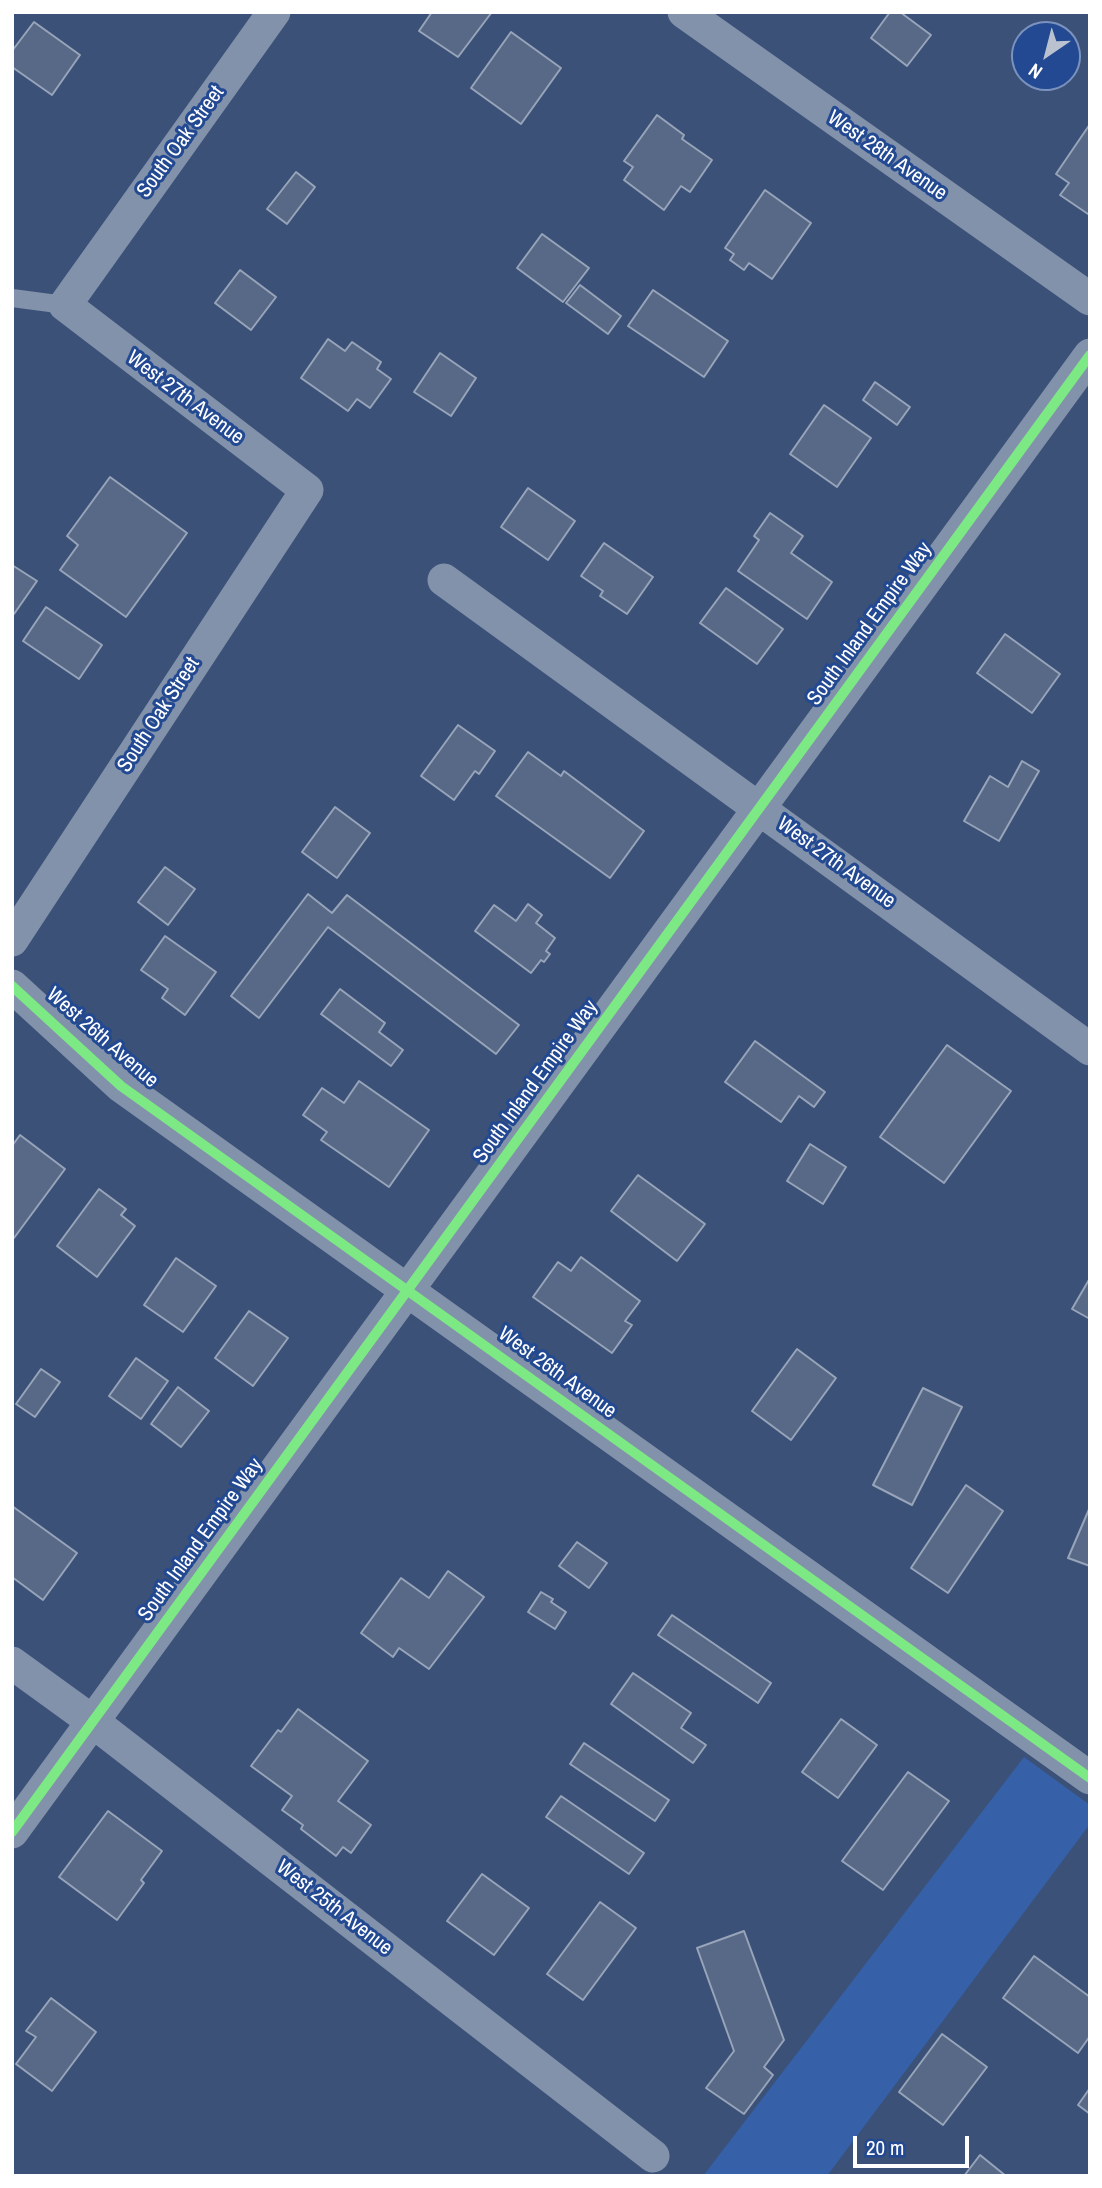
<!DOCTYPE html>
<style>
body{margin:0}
#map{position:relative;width:1102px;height:2188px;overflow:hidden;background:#3b5178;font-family:"Archivo Narrow",sans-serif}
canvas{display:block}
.frame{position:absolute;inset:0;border:14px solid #fff;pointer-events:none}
.north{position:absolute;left:1011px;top:21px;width:70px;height:70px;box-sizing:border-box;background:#224991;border:2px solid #7a92bd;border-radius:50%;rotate:215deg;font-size:19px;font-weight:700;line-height:28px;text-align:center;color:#fff}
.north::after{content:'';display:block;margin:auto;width:24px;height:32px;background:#bac2d0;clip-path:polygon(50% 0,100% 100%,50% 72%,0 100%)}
.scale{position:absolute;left:853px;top:2136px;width:116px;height:32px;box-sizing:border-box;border:4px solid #fff;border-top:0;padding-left:9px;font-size:21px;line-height:24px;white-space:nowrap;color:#fff;-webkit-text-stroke:5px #224991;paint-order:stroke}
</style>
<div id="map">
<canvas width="1102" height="2188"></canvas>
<div class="frame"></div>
<div class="north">N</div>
<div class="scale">20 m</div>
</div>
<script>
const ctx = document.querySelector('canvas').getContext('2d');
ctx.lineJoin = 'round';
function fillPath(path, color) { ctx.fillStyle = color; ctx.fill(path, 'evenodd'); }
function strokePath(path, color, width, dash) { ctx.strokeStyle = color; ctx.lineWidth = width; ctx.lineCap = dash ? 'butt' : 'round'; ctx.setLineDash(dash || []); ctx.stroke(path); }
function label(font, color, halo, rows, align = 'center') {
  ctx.font = font + ' "Archivo Narrow",sans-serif'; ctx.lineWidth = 6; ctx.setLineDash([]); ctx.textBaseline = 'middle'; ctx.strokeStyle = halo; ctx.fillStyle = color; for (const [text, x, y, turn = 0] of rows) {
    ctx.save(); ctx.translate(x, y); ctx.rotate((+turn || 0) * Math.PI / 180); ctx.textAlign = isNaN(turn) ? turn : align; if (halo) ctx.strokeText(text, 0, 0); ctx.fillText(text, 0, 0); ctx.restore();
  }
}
fillPath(new Path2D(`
 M1024,1757L1090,1805V1824L827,2176H703Z`), '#3660a7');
const building = new Path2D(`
 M432,12H492L458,57L419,31Z
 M890,12H900L931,35L907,66L871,38Z
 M34,22L80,55L52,95L12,67V51Z
 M511,32L561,68L521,124L471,88Z
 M657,115L684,135L682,139L712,160L690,192L681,186L664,210L624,180L633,167L624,161Z
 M1090,124V211L1088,214L1060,195L1069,183L1056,174Z
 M296,172L315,187L287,224L267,209Z
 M765,190L811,223L772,279L749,263L744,270L730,260L734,254L725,248Z
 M542,234L589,268L563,302L517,268Z
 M240,270L276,297L251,330L215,303Z
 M580,285L621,316L608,334L566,303Z
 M653,290L728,341L704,377L628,326Z
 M328,339L345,351L352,342L381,362L377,369L391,379L370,408L357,399L348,411L301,378Z
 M440,353L476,378L451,416L414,392Z
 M875,382L910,407L897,425L863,400Z
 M824,405L871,438L837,487L790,454Z
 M110,477L187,533L126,617L60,570L78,545L67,536Z
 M528,488L575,521L548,560L501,527Z
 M770,513L803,536L791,553L832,582L807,619L738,571L759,540L754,536Z
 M604,543L653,577L627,614L600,596L603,591L581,576Z
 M12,565L37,581L14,614L12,613Z
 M726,588L783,629L757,664L700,623Z
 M46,607L102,645L79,679L23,641Z
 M1005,634L1060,674L1032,713L977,673Z
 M458,725L495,751L479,774L475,771L454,800L421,776Z
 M528,752L561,776L564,771L644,831L610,878L496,796Z
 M1022,761L1039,771L999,841L964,821L990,776L1008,787Z
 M335,807L370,833L337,878L302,852Z
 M165,867L195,889L168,925L138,902Z
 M308,894L332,913L347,895L519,1025L496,1054L328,927L259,1018L231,996Z
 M528,904L542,915L536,923L555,938L546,951L550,954L544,962L541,960L531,973L475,931L494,905L516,921Z
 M165,936L216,972L185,1015L162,998L168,989L141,970Z
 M340,989L385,1023L379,1032L403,1050L391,1066L321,1014Z
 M755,1041L825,1092L814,1107L799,1096L781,1122L725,1082Z
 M947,1045L1011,1091L944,1183L880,1137Z
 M359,1081L429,1130L389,1187L321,1140L327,1132L303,1115L322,1088L344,1103Z
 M20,1135L65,1169L14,1238L12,1236V1146Z
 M810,1144L846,1167L823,1204L787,1181Z
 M638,1175L705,1224L677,1261L611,1211Z
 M99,1189L126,1209L121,1215L135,1226L97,1277L57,1246Z
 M581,1257L640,1301L625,1321L632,1325L612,1353L533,1297L558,1262L571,1271Z
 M176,1258L216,1286L183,1332L144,1305Z
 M1090,1278V1319L1072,1309Z
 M249,1311L288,1338L253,1386L215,1358Z
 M797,1349L836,1378L791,1440L752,1411Z
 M136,1358L168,1381L141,1419L109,1396Z
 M41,1369L60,1382L35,1417L16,1404Z
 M178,1387L209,1411L181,1447L151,1424Z
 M923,1388L962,1407L912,1505L873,1485Z
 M966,1485L1003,1511L948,1593L911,1568Z
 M12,1506L77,1553L43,1600L12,1577Z
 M1090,1507V1566L1068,1558Z
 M577,1542L607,1563L589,1588L559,1566Z
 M448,1571L484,1597L429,1669L399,1648L393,1657L361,1633L401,1578L429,1598Z
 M541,1592L553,1599L551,1602L566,1612L555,1629L528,1612Z
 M672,1615L771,1683L758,1703L658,1635Z
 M633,1673L691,1713L681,1728L706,1745L693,1763L611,1704Z
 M298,1709L368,1761L338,1801L371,1825L351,1853L343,1847L336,1856L301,1829L303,1825L282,1810L292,1796L251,1766L278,1730L281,1732Z
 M841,1719L877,1745L838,1798L802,1772Z
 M584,1743L669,1800L655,1821L570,1764Z
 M908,1772L949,1801L883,1890L842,1861Z
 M561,1796L644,1853L629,1874L546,1817Z
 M108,1811L162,1851L141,1880L144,1883L117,1920L59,1877Z
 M482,1874L529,1908L494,1955L447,1921Z
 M600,1902L636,1928L583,2000L547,1974Z
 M744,1931L784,2040L764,2067L773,2075L744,2114L706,2088L734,2051L697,1948Z
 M1034,1956L1090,1997V2036L1078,2053L1003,1998Z
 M51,1998L96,2032L52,2091L16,2064L36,2037L26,2031Z
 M942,2034L987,2067L943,2125L899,2092Z
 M1090,2088V2114L1078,2105Z
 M980,2155L1006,2176H964Z`);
fillPath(building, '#576987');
strokePath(building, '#97a4b9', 2);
strokePath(new Path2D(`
 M12,298L65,305`), '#8392ab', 18);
strokePath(new Path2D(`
 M684,12L1090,299
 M444,580L1090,1049
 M12,940L307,490L65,305L274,12
 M12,986L121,1086L1090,1778
 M12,1663L92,1721L653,2156
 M12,1832L1090,355`), '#8392ab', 33);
strokePath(new Path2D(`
 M12,986L121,1086L1090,1778
 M12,1832L1090,355`), '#7ce984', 10);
label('21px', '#fff', '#224991', [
 ["South Oak Street",181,142,-54],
 ["West 28th Avenue",887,156,35],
 ["West 27th Avenue",185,398,37],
 ["South Inland Empire Way",870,624,-54],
 ["South Oak Street",159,715,-57],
 ["West 27th Avenue",836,863,36],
 ["West 26th Avenue",102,1038,41],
 ["South Inland Empire Way",536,1082,-54],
 ["West 26th Avenue",557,1373,36],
 ["South Inland Empire Way",201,1540,-54],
 ["West 25th Avenue",334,1908,38]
]);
</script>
